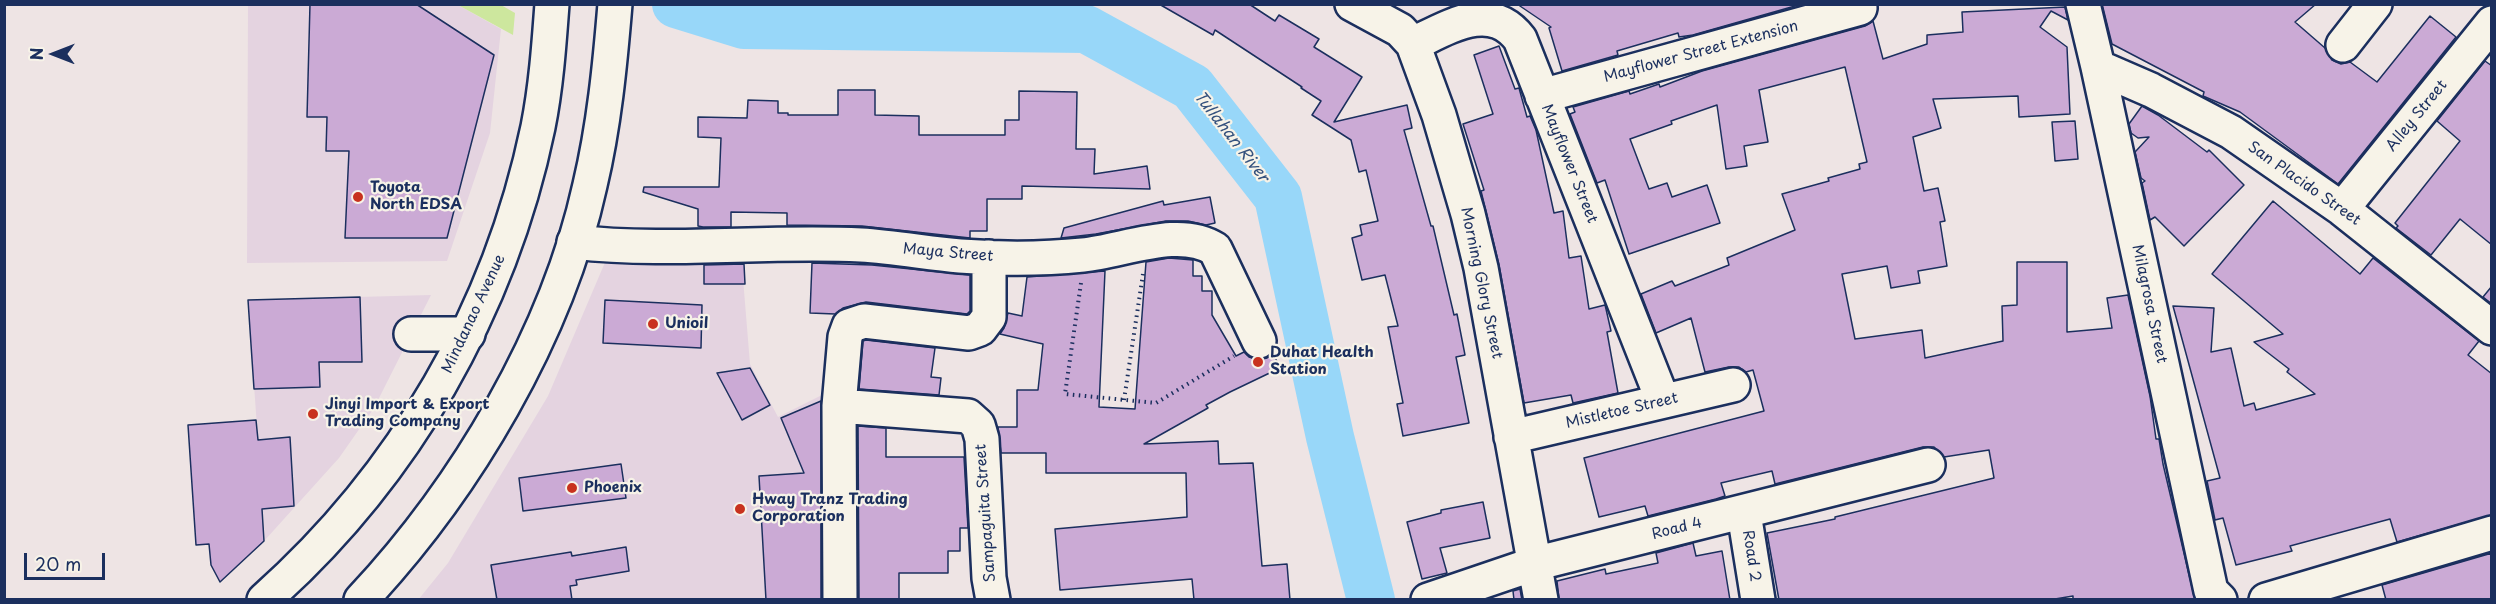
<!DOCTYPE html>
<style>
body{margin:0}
#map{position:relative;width:2496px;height:604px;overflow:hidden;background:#eee4e4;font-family:"Playpen Sans",sans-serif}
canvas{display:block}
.frame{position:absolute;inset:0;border:6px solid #1b2f5e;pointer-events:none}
.north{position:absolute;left:24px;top:24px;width:60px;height:60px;-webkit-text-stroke:4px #f7f3e8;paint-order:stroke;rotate:270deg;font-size:16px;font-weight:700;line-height:24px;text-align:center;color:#1b2f5e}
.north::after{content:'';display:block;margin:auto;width:21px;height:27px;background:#1b2f5e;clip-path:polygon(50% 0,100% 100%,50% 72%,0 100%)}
.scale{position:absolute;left:24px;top:553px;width:81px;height:27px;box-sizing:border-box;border:3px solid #1b2f5e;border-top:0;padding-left:8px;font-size:18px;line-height:21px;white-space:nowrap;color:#1b2f5e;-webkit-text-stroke:4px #f7f3e8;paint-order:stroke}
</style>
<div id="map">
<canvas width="2496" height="604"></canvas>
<div class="frame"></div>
<div class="north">N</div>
<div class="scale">20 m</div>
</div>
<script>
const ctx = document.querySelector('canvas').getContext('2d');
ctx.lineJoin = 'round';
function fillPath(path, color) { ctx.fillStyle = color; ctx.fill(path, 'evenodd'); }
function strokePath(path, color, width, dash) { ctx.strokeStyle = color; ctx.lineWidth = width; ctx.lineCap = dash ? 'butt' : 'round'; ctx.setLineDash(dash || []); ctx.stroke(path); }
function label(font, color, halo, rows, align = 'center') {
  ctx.font = font + ' "Playpen Sans",sans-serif'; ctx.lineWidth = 4.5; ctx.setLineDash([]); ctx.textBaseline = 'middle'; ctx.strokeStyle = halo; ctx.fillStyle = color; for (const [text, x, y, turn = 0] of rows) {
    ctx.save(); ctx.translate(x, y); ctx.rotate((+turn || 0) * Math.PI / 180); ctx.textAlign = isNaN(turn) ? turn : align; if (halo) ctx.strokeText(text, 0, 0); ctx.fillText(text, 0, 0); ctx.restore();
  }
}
fillPath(new Path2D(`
 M248,5H458L501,29L490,133L447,261L247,263Z
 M609,253L741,254L750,364L778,417L832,390L833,599L418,600L448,563L548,396Z
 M431,295L374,408L339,458L265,540L248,300Z`), '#e4d3e0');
fillPath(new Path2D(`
 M458,5H501L515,13L513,35Z`), '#cde79e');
strokePath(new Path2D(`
 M676,4L744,25L1086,29L1192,87L1278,197L1330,437L1371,600`), '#98d7f9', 48);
const building = new Path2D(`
 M310,4H416L494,55L447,238H345L349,151H326L327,117H307Z
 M1159,4H1249L1275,21L1279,15L1319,39L1314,47L1362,77L1334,122L1407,105L1412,128L1404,130L1431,226H1433L1454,315L1457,314L1465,355L1456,357L1469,423L1403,436L1397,404L1403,403L1388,327L1398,326L1385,275L1362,280L1352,238L1362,235L1360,225L1378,221L1366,170L1359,172L1351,140L1312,115L1321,101L1301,88L1302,87L1215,30L1213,35Z
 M1517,4H1802L1693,35L1679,37L1678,33L1617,51L1618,55L1562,71L1549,28L1551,27Z
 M2102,4H2316L2295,22L2325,48L2332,60L2341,64L2350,62L2377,82L2430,16L2456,37L2338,184L2240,112L2203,96L2204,92L2112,44Z
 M2065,7L2068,20L2051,11L2040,27L2067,47L2070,114L2019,117L2018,96L1933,99L1941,128L1913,137L1924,191L1938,188L1945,221L1940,222L1947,266L1918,271L1920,283L1891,288L1887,266L1842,274L1855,339L1922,330L1925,358L2003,341L2002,306L2017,305V262H2067V332L2112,328L2107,298L2128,295L2150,396L2156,439H2159L2163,464L2195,600H2073V596L2049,600H1779L1767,533L1835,519V517L1994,478L1989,450L1944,457L1934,447H1923L1775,484L1772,471L1721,483L1725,496L1716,499L1648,516L1645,506L1599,517L1584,458L1764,411L1753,370L1746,372L1739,367H1729L1705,372L1691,318L1656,333L1641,294L1672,281L1675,286L1729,265L1727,258L1795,230L1782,194L1829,181L1828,178L1860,169L1859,164L1867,162L1845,67L1759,90L1768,142L1744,146L1747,166L1726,169L1717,105L1671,121L1672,124L1630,139L1649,189L1667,183L1672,197L1707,185L1720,223L1629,254L1605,180L1597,183L1570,114L1575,112L1573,107L1629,91L1630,94L1659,84L1660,87L1702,71L1865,26L1873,21L1883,59L1927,44V35L1963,32L1962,12Z
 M1499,46L1515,89L1519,88L1527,117L1530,116L1536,130L1554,213L1563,211L1569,258L1581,256L1589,309L1605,305L1606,309L1611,331L1607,332L1618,393L1573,403L1571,395L1524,403L1499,265L1481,191L1484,190L1463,124L1493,114L1474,55Z
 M2485,61L2492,66V245L2460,219L2431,255L2396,228L2398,226L2395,223L2460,141L2437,121Z
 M838,90H875V115L919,116V135H1005V120H1019V91L1077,92L1076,149H1095L1094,174L1147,166L1150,189L1022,186V199H987V231H970V238L862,226L787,225V213L731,212V227H703L698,226V209L643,192L644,187H719L721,138L698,137V117L747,118L748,100L778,101V113H788V115H838Z
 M2142,106L2158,115L2207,152L2209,150L2244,185L2184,246L2155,217L2150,220L2142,183L2145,181L2141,178L2135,152L2149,137L2138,138L2131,133L2129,124Z
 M2075,121L2078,159L2055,161L2052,122Z
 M1210,197L1215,223L1206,225L1188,221H1166L1096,234L1061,238L1064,228L1163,201L1164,205Z
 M2273,201L2360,274L2373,258L2479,341L2468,355L2492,374V515L2397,542L2390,519L2290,546L2292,551L2236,565L2223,518L2215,520L2207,481L2220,478L2173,306L2214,308L2211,352L2231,348L2244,406L2254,403L2256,410L2315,394L2287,372L2289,369L2254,342L2283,334L2212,274Z
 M1169,258L1193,260V276H1202V291H1212V315L1236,356L1244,352L1249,357L1258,360L1267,358L1273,353L1280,368L1230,392L1206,405L1208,408L1144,444L1218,441L1219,464L1253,463L1262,566L1287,564L1290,600H1194L1192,579L1060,590L1055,529L1187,517L1186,473H1046V453H1001L998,427H1017V390H1038L1043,344L1000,334L1004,328L1008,313L1022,316L1027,277L1105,271L1099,407L1135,409L1146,262Z
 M812,263L872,265L970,275V311L967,314L866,302L843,308L835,314L810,313Z
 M744,264L745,284H704V265Z
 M2492,286V304L2483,297Z
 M360,297L362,362H319L320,387L254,389L248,300Z
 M605,300L702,305L701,348L603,343Z
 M866,340L935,348L931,377L941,378L939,395L859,389L863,341Z
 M750,368L770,405L742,420L717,373Z
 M821,401V600H766L759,476L804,473L781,418Z
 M256,420L258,440L290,437L294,506L262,509L264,541L220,582L211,565L209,544L196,545L188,425Z
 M858,426L886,428V457H964L968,528H960V551H948V573H899V600H859Z
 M621,464L626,498L523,511L519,478Z
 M1483,502L1490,538L1440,548L1447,573L1422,579L1407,522L1441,513V510Z
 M1693,543L1696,556L1722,551L1730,600H1559L1557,581L1605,569L1606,574L1658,563L1656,553Z
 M626,547L629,571L576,580L577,585L570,586L572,600H497L491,565L571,552L572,556Z
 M2492,553V600H2386L2382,585Z
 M1520,589L1522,600H1514L1513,591Z`);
fillPath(building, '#cbaad5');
strokePath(building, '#1b2f5e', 1.5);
const minor = new Path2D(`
 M1352,4L1400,30L1413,44L1439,115L1468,214L1481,268L1541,600
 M2083,4L2098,67L2211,591L2220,600
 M1413,44C1449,27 1490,0 1520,39L1663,401
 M2343,45L2375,4
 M2098,67L2151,90L2231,132L2342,209L2492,328
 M1542,96L1860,8
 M2342,209L2492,23
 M574,242C669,253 765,240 861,245C894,247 927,253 960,256C1000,259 1043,259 1083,255C1124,251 1179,226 1215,249L1259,341
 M411,334H468
 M839,406L968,416L978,425L982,439L989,578L993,600
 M1511,437L1733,385
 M1744,513L1758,600
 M840,600L839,406L845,337L849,326L864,321L969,333L980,329L989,317V257
 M1428,600L1534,564L1928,465
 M2266,600L2492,533`);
const major = new Path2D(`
 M264,600C404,476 500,310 538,127C546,87 549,45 552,4
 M361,600C466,488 557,335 590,185C604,126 610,65 615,4`);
strokePath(minor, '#1b2f5e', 38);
strokePath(major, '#1b2f5e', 38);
strokePath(new Path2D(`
 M1081,283L1065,394L1156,403L1234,356
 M1124,400L1143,274`), '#1b2f5e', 4, [1.5, 4.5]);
strokePath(minor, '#f7f3e8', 33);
strokePath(major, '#f7f3e8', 33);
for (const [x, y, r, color] of [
 [358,197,6,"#c8321e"],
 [653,324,6,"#c8321e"],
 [1258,362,6,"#c8321e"],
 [313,414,6,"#c8321e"],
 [572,488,6,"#c8321e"],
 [740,509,6,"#c8321e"]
]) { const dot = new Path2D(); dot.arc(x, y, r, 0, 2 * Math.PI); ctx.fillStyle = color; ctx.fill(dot); strokePath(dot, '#f7f3e8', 2); }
label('15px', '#1b2f5e', '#f7f3e8', [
 ["Mayflower Street Extension",1701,52,-15],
 ["Alley Street",2417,116,-51],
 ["Mayflower Street",1569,164,68],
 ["San Placido Street",2304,184,35],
 ["Maya Street",948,253,5],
 ["Morning Glory Street",1481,283,78],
 ["Milagrosa Street",2149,304,78],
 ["Mindanao Avenue",474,314,-65],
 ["Mistletoe Street",1622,411,-13],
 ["Sampaguita Street",986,513,-94],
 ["Road 4",1677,529,-14],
 ["Road 2",1751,556,81]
]);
label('bold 15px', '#1b2f5e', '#f7f3e8', [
 ["Toyota",370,188],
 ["North EDSA",370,205],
 ["Unioil",665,324],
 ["Duhat Health",1270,353],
 ["Station",1270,370],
 ["Jinyi Import & Export",325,405],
 ["Trading Company",325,422],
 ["Phoenix",584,488],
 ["Hway Tranz Trading",752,500],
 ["Corporation",752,517]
], 'left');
label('italic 16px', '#34517d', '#f7f3e8', [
 ["Tullahan River",1231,137,52]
]);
</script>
